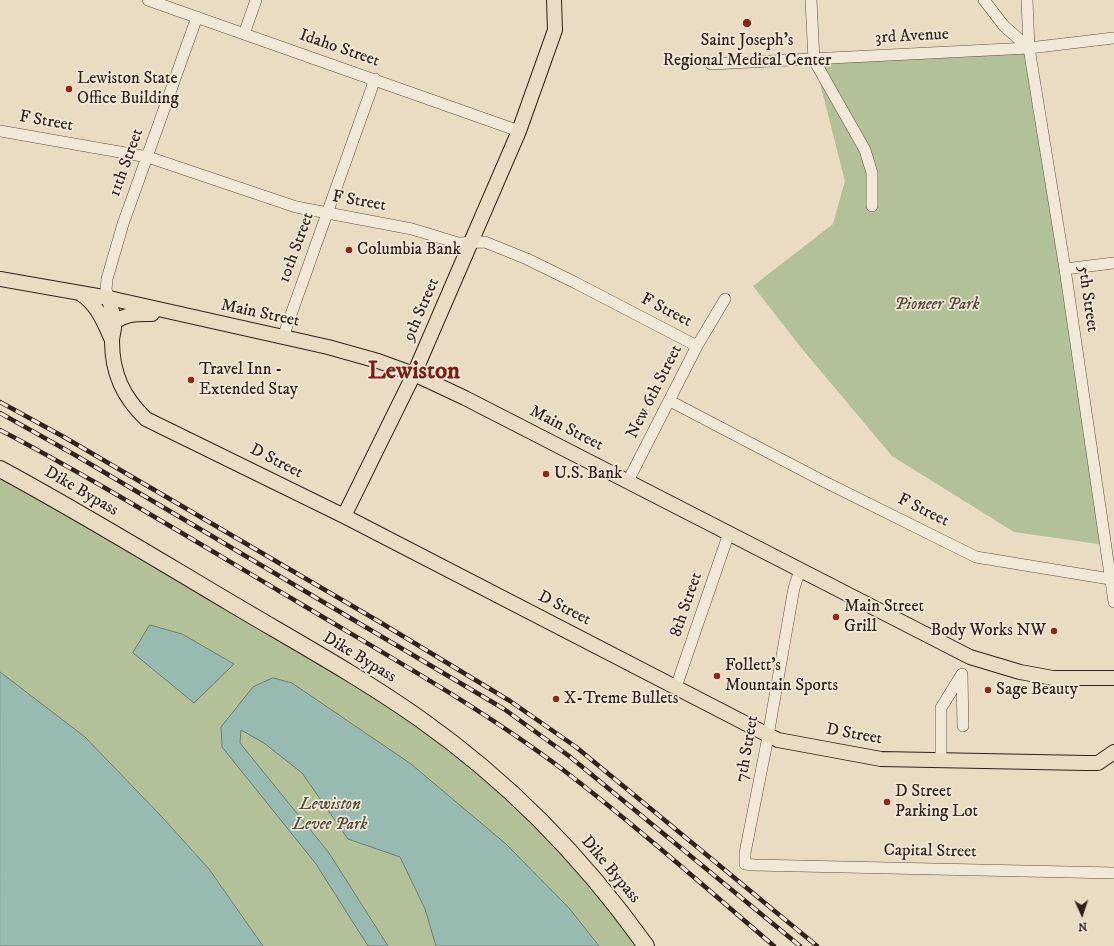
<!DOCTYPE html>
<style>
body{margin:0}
#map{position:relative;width:1114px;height:946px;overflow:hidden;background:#eadbc3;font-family:"IM FELL DW Pica",serif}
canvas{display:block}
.north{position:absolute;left:1062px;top:894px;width:40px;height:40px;-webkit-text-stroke:3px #f1e8d8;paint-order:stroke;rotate:177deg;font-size:11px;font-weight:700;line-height:16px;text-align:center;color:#32211a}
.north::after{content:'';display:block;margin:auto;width:14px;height:18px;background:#32211a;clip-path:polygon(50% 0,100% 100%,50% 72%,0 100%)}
</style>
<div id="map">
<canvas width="1114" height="946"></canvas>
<div class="north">N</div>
</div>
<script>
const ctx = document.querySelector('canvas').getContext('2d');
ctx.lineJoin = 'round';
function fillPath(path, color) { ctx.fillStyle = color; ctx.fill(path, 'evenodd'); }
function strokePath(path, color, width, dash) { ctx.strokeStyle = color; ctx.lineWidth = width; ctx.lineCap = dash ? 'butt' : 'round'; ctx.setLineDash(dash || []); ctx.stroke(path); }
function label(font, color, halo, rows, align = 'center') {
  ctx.font = font + ' "IM FELL DW Pica",serif'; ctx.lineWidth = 3.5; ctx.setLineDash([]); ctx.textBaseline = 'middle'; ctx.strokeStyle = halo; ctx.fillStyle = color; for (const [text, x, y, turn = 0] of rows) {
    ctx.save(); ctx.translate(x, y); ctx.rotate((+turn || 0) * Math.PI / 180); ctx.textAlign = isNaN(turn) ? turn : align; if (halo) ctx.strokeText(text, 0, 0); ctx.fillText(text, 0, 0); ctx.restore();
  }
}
fillPath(new Path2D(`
 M1029,48L1105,545L1014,532L892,456L803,350L753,286L833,224L845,181L814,60Z
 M0,469L362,681L545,825L637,946H263L209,869L162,817L85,737L0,672Z`), '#b2c197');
const water = new Path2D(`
 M150,625L182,634L234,664L194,703L133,653Z
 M0,672L85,737L162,817L209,869L263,946H0Z
 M273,678L292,683L411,764L506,844L569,908L599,946H436L425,909L400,857L348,839L302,773L264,743L241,730L240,743L329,853L388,946H368L316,864L222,747L221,727L253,687Z`);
fillPath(water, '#98bbb1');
strokePath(water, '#6f7d75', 1);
const minor = new Path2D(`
 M148,0L519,131
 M811,0L814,60L865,150L872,173V206
 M984,0L1004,26L1029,48
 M1027,0L1029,48L1065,269L1114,602
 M244,34L256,0
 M711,64L1029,48L1114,38
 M0,131L148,157L296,207L412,229L458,243L485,242L527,259L574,282L697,346
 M1065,269L1114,263
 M109,298L106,290L107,279L123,224L197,17
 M283,337L375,79
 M670,401L821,480L976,557L1110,579
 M628,481L697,346L725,299
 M800,570L794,588L766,747L745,853V864L754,865L1114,873
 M962,675L963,726
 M676,687L729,533
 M941,752V708L962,674`);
const major = new Path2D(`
 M0,279L109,298L328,347L378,361L414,374L465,398L970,657L1020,672L1053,678H1114
 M81,294C98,305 104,323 112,340
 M109,298C110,306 114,315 114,323C115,329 112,335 112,341C112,373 123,397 146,419L344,516L768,735L778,740L881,759L1086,763H1098L1114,752
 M114,323C125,313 138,314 152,314
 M344,516L414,374L519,131L555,30L554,0`);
const highway = new Path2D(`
 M0,469C78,511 153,557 229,602C293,640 359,676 420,719C508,781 584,859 646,946`);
strokePath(minor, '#605044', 12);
strokePath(major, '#32211a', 16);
strokePath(highway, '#32211a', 18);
strokePath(minor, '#f1e8d8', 11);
strokePath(major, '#eadbc3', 14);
strokePath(highway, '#eadbc3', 16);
const rail = new Path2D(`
 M0,402L64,437L378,621L510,701L576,747L817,946
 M0,413L75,455L504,709L569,756L800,946
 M0,430C101,483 198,543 296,601C386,655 478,706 562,769C635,825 704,886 774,946`);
strokePath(rail, '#32211a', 4.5);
strokePath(rail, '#f1e8d8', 3, [9]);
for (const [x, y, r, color] of [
 [747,23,5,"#8f2418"],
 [69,89,4,"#8f2418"],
 [349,250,4,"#8f2418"],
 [191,380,4,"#8f2418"],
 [546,474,4,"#8f2418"],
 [836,617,4,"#8f2418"],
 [1054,631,4,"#8f2418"],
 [717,676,4,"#8f2418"],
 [988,690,4,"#8f2418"],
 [556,699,4,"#8f2418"],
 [887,802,4,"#8f2418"]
]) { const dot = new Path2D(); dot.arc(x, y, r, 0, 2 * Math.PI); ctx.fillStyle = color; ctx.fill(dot); strokePath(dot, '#f1e8d8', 1.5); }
label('17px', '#32211a', '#f1e8d8', [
 ["3rd Avenue",912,37,-3],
 ["Idaho Street",339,49,19],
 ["F Street",46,122,10],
 ["11th Street",127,163,-70],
 ["F Street",359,202,10],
 ["10th Street",297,248,-70],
 ["5th Street",1087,299,82],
 ["9th Street",422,310,-67],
 ["F Street",666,311,27],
 ["Main Street",260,314,12],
 ["New 6th Street",655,392,-63],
 ["Main Street",566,429,27],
 ["D Street",276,462,27],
 ["Dike Bypass",81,492,30],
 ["F Street",923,511,26],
 ["8th Street",687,605,-71],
 ["D Street",564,609,27],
 ["Dike Bypass",359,658,31],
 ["D Street",854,735,10],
 ["7th Street",748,749,-80],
 ["Capital Street",930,852,1],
 ["Dike Bypass",610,870,50]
]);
label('17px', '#32211a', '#f1e8d8', [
 ["Saint Joseph's",747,41,"center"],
 ["Regional Medical Center",747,61,"center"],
 ["Lewiston State",77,79],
 ["Office Building",77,99],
 ["Columbia Bank",357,250],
 ["Travel Inn -",199,370],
 ["Extended Stay",199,390],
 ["U.S. Bank",554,474],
 ["Main Street",844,607],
 ["Grill",844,627],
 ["Body Works NW",1046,631,"right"],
 ["Follett's",725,666],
 ["Mountain Sports",725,686],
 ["Sage Beauty",996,690],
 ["X-Treme Bullets",564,699],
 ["D Street",895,792],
 ["Parking Lot",895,812]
], 'left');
label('italic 17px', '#524939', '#f1e8d8', [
 ["Pioneer Park",937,305],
 ["Lewiston",330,805],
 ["Levee Park",330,825]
]);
label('bold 25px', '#7a1f14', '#f1e8d8', [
 ["Lewiston",414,373]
]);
</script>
